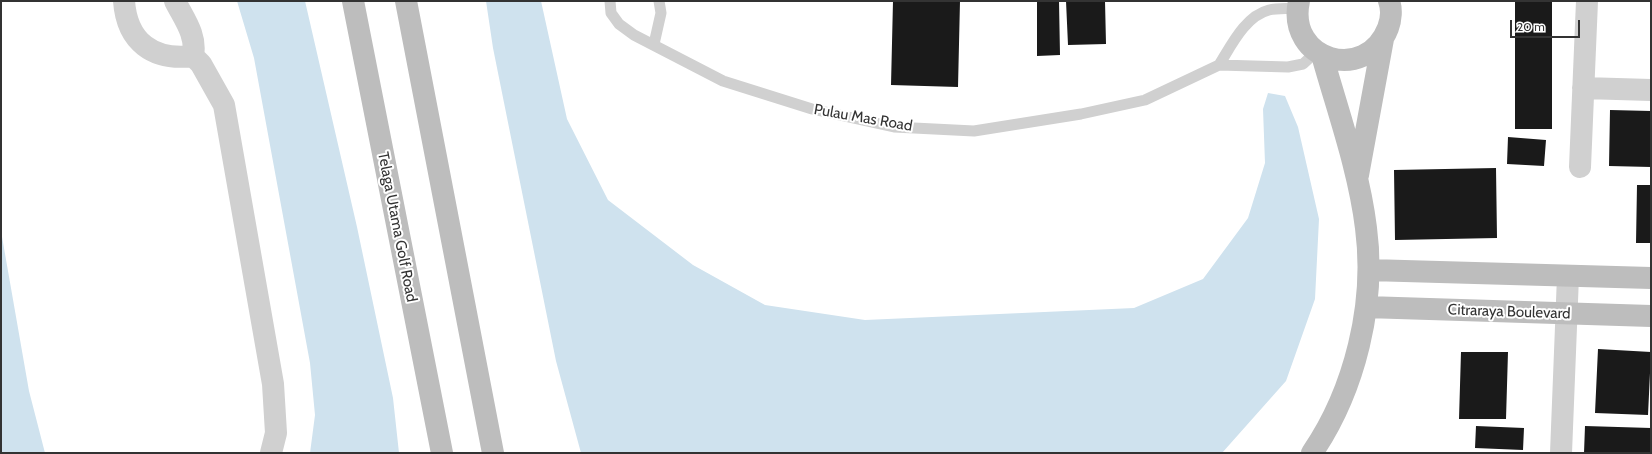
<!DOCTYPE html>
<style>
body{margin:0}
#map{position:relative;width:1652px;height:454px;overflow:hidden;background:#fff;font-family:Cabin,sans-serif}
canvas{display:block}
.frame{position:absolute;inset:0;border:2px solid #333;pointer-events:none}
.scale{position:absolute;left:1510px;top:20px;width:70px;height:18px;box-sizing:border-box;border:2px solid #333;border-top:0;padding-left:5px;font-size:12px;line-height:14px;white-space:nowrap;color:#333;-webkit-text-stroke:3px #fff;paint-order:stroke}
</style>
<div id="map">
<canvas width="1652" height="454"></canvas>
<div class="frame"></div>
<div class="scale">20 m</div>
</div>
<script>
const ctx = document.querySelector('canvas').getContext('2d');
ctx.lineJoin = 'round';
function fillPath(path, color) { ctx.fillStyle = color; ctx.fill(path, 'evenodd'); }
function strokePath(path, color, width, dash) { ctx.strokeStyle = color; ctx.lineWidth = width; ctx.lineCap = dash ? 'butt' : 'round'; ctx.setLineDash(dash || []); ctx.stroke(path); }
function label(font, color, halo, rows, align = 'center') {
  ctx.font = font + ' Cabin,sans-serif'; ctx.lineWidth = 4; ctx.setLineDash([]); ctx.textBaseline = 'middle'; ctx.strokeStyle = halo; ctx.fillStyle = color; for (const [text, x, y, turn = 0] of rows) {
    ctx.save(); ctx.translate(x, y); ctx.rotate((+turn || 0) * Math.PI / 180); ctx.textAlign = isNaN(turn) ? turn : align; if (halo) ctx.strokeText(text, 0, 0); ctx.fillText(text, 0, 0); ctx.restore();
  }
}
fillPath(new Path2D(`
 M237,1H305L357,227L393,398L399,453H310L315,415L310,363L254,58Z
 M486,1H541L567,119L608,200L693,265L765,305L865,320L1134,308L1203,279L1248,218L1265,163L1263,109L1268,93L1285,96L1298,127L1319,219L1315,299L1286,381L1222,453H581L556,361L493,48Z
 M1,231L29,391L45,453H1Z`), '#cfe2ee');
fillPath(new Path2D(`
 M893,1H960L958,87L891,85Z
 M1037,1H1059L1060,55L1037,56Z
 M1066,1H1105L1106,44L1068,45Z
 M1515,1H1552V129H1515Z
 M1610,110L1651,111V167L1609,166Z
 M1508,137L1546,140L1544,166L1507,164Z
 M1496,168L1497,238L1395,240L1394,170Z
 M1637,185H1651V243H1636Z
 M1598,349L1651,352L1648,415L1595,413Z
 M1461,352H1508L1506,419H1459Z
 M1476,426L1524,428L1523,450L1475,448Z
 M1585,426L1651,428V453H1584Z`), '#1a1a1a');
strokePath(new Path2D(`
 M610,1L611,13L619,24L634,35L723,81L812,109L894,127L974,131L1081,114L1145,100L1219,65L1288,67L1303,64L1316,52
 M654,44L661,13L659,1
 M1219,65C1231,46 1245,16 1269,10C1278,8 1288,9 1297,8`), '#d0d0d0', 11);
strokePath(new Path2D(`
 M124,1C127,42 153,61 193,56
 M175,1C184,19 197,35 193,56
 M193,56L201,64L224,105L273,384L276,433L271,453
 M1583,88L1651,90
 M1580,167L1587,1
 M1561,453L1568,276`), '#d0d0d0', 22);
strokePath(new Path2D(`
 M353,1L442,453
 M406,1L493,453
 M1299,1C1286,61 1366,84 1388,28C1391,20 1392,9 1389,1
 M1358,175L1383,39
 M1369,270L1651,278
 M1366,307L1651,316
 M1312,453C1355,390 1376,304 1366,228C1359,170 1338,112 1322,55`), '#bdbdbd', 22);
label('15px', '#333', '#fff', [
 ["Pulau Mas Road",863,118,10],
 ["Telaga Utama Golf Road",397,227,79],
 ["Citraraya Boulevard",1509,312,2]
]);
</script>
